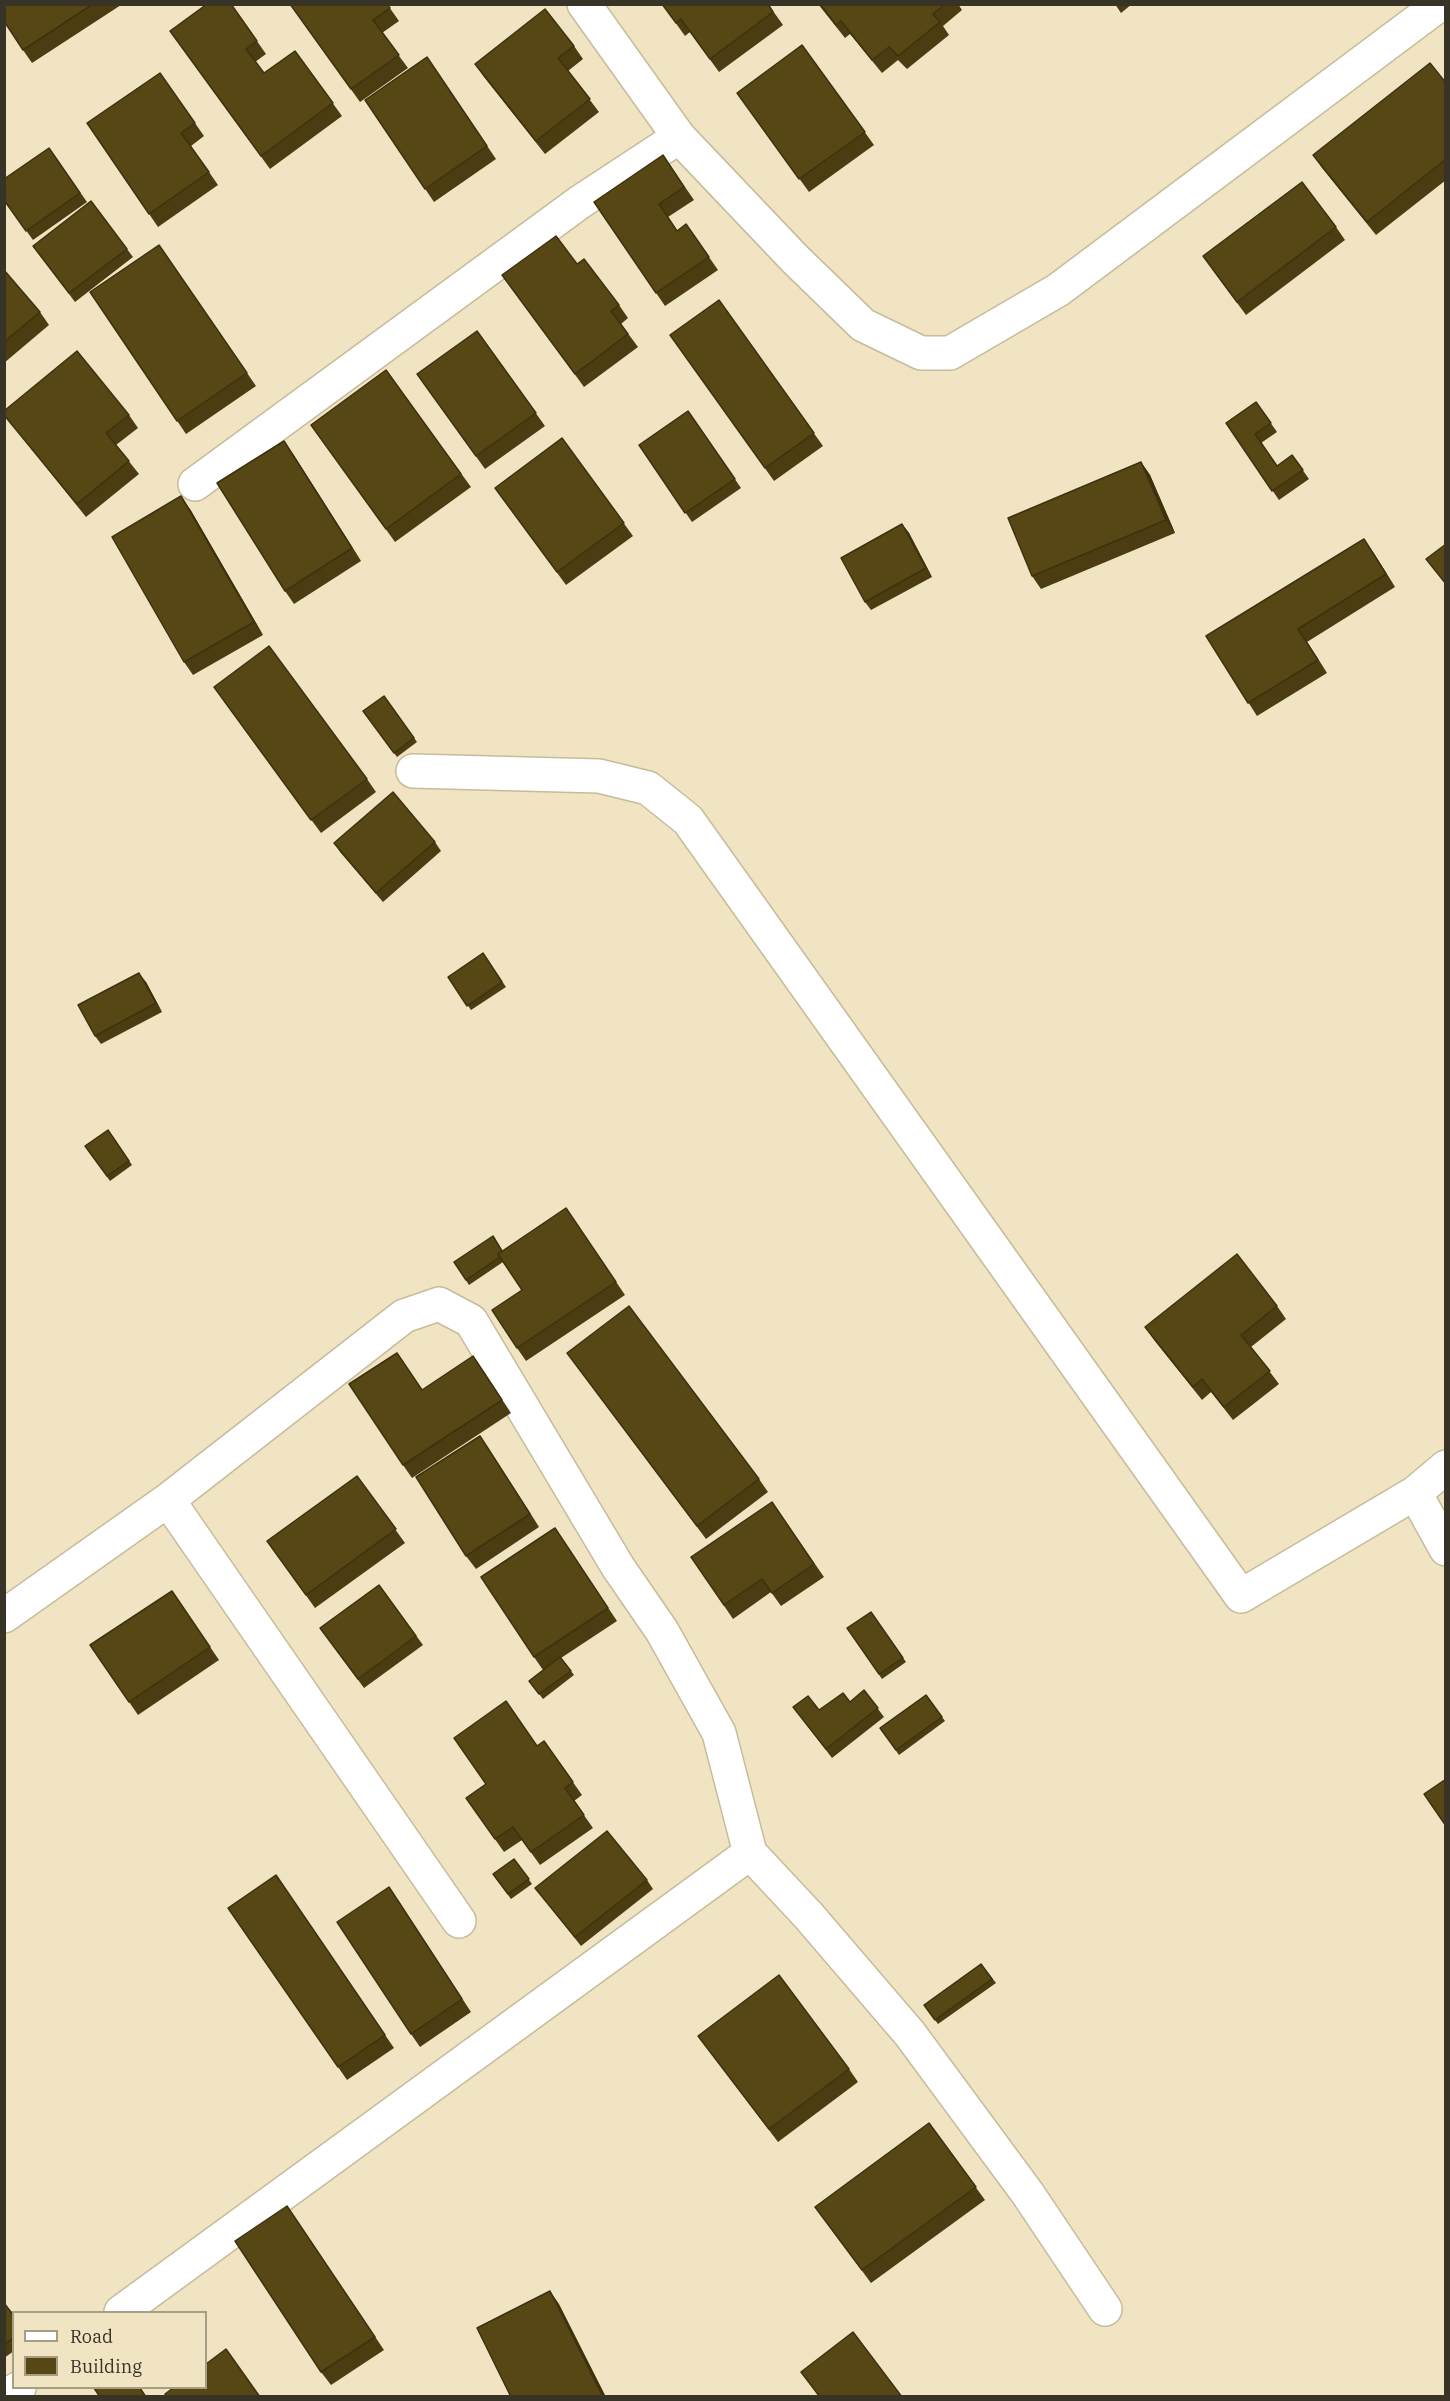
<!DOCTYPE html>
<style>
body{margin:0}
#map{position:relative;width:1450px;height:2401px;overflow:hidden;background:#f0e4c3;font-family:"IBM Plex Serif",serif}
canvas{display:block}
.frame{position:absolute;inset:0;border:6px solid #383327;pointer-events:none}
.legend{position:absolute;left:12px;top:2311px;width:195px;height:78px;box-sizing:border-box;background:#f0e4c3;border:2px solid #a69d85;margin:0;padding:8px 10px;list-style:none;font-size:18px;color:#383327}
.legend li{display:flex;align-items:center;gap:12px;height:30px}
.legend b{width:30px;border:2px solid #a69d85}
</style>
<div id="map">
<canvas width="1450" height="2401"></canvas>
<div class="frame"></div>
<ul class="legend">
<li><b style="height:8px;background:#fff"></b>Road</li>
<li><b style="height:16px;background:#574714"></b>Building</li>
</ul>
</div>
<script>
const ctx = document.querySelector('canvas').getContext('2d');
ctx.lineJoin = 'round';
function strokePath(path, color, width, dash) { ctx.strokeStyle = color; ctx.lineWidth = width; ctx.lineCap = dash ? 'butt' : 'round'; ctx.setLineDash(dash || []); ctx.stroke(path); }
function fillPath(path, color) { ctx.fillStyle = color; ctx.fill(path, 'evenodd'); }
const street = new Path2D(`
 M584,4L679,137L795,259L863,325L921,353H950L1058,290L1440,4
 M195,484L580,202L679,137
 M413,771L599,776L648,788L688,820L1241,1596L1415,1493L1446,1467
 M1415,1493L1446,1549
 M168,1500L459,1921
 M4,1616L168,1500L404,1316L439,1304L471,1321L618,1567L662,1631L719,1733L750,1853L808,1915L910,2034L1028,2194L1105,2309
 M121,2312L750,1853
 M6,2396L19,2388`);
strokePath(street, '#c6bb9b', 36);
strokePath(street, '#fff', 33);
fillPath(new Path2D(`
 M4,4L121,5L32,63L23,50Z
 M231,4L266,54L255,62L264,73L295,51L342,116L270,169L170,31Z
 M290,4H387L399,21L382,33L408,68L360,102Z
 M662,4H768L783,25L719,72L690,32L685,36Z
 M818,4H958L962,10L943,26L949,35L907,69L898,60L882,73L850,34L845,38Z
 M1115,4H1132L1121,13Z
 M802,45L874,145L809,192L737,93Z
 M574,46L583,59L568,71L599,112L545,154L484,77L475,64Z
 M427,57L496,159L434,202L365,100Z
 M160,73L204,136L191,146L218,185L158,227L87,123Z
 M1446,83V180L1376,235L1322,168L1313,155Z
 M49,148L87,202L33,240L4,200Z
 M663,155L694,200L668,217L677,231L686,224L718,270L665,306L594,202Z
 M1336,227L1345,240L1246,315L1212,269Z
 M159,245L256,386L186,434L90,292Z
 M33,246L127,249L133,257L75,302Z
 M577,264L619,305L628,318L621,324L638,347L584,387L512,288Z
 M4,270L40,312L49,325L4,363Z
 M719,300L823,446L774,481L670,335Z
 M477,331L545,426L485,469L417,374Z
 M386,370L471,487L395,542L311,425Z
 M1256,402L1277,432L1261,443L1277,466L1292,455L1309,479L1279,500L1226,423Z
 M688,411L741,488L692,522L639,445Z
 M4,415H129L138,428L116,445L139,474L86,517L12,425Z
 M562,438L633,536L566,585L495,488Z
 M293,454L361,561L294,604L285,591Z
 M1141,462L1150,475L1175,533L1041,589L1032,576Z
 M190,509L263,635L193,675L184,662Z
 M902,524L909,533L932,577L871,610L865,602Z
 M1373,552L1395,587L1307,642L1327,673L1257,716L1206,636Z
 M384,696L417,742L397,757L363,711Z
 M223,700L367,779L376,792L321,833Z
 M435,842L441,851L383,902L340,852L334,843Z
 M483,953L506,987L471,1010L448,977Z
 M146,982L162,1012L101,1044L95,1036Z
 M108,1130L132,1165L110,1181L85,1146Z
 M566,1208L625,1295L526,1361L517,1348L522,1290L503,1262L469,1285L454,1262L502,1251Z
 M1277,1306L1286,1319L1251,1347L1279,1384L1233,1420L1211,1392L1202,1400L1154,1340L1145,1327Z
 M567,1353L759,1479L768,1492L706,1539Z
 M482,1369L511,1413L412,1478L403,1465L422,1390Z
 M480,1436L539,1527L476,1569L466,1556Z
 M357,1476L405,1543L315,1608L267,1541Z
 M772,1502L824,1577L781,1606L771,1592L733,1619L691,1557Z
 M555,1528L617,1621L561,1658L574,1675L543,1699L529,1681L543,1670L534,1657Z
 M379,1585L423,1645L364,1688L320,1628Z
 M172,1591L219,1660L138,1715L90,1645Z
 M871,1612L906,1662L882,1679L847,1628Z
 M864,1690L884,1717L832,1758L800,1716L850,1702Z
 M926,1695L945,1721L899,1755L880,1728Z
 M544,1741L582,1795L574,1801L593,1828L540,1865L522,1840L504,1852L466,1798L486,1784Z
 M514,1859L532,1884L511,1899L493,1874Z
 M276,1875L394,2048L347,2080L228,1908Z
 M647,1880L653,1889L581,1946L535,1888Z
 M398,1900L471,2012L420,2047L411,2034Z
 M981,1964L996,1983L938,2024L924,2005Z
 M698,2036L849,2069L858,2082L778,2142Z
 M929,2123L985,2200L871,2283L815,2207Z
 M296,2219L384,2350L331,2385L321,2372Z
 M4,2303L14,2315V2351L4,2358Z`), '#4b3d11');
fillPath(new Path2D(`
 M284,441L293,454L361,561L352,548Z
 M1141,462L1150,475L1175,533L1166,520Z
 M181,496L190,509L263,635L254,622Z
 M902,524L909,533L932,577L926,568Z
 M1364,539L1373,552L1395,587L1386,574Z
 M1298,629L1307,642L1327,673L1318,660Z
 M139,973L146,982L162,1012L156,1003Z
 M480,1436L489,1449L539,1527L530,1514Z
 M550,2291L559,2304L606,2397H603Z`), '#3d320e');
const building = new Path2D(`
 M4,4H93L23,50L4,21Z
 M207,4H231L257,41L246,49L264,73L295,51L333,103L261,156L170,31Z
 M290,4H387L390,8L373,20L399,55L351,89Z
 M662,4H768L773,12L710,59L681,19L676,23Z
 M820,4H945L933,14L940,22L898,56L889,47L872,60L841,21L836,25Z
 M545,9L574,46L558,58L590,99L536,141L475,64Z
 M802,45L865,132L799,179L737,93Z
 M427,57L487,146L425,189L365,100Z
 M1430,63L1446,83V159L1367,222L1313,155Z
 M160,73L195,123L181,133L209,172L149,214L87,123Z
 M49,148L80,193L26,231L4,200V179Z
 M663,155L684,187L659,204L677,231L686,224L709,257L656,293L594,202Z
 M1302,182L1336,227L1237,302L1203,256Z
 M91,201L127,249L69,293L33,246Z
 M556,236L577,264L584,259L619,305L611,311L628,334L575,374L502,275Z
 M159,245L247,373L177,421L90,292Z
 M4,270L40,312L4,342Z
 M719,300L814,433L765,468L670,335Z
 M477,331L536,413L476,456L417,374Z
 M77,351L129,415L106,433L129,461L77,504L4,415V411Z
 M386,370L461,474L386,529L311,425Z
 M1256,402L1271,423L1255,434L1277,466L1292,455L1303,470L1272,491L1226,423Z
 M688,411L735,479L685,513L639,445Z
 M562,438L624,523L557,572L495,488Z
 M284,441L352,548L285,591L217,483Z
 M1141,462L1166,520L1032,576L1008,518Z
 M181,496L254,622L184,662L112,537Z
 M902,524L926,568L865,602L841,558Z
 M1364,539L1386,574L1298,629L1318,660L1248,703L1206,636Z
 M1446,544V584L1426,559Z
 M269,646L367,779L311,820L214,687Z
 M384,696L414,738L394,753L363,711Z
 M393,792L435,842L376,893L334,843Z
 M483,953L502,982L467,1006L448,977Z
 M139,973L156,1003L95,1036L78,1005Z
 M108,1130L129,1161L107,1176L85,1146Z
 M566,1208L616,1282L517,1348L492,1310L522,1290L498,1254Z
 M493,1236L502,1251L498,1254L500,1257L466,1280L454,1262Z
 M1237,1254L1277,1306L1241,1335L1270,1371L1224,1407L1202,1379L1193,1387L1145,1327Z
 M629,1306L759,1479L697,1526L567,1353Z
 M397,1353L422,1390L473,1356L502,1400L403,1465L349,1384Z
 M480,1436L530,1514L466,1556L416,1477Z
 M357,1476L396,1529L306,1595L267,1541Z
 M772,1502L814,1564L772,1593L762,1579L724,1605L691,1557Z
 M555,1528L608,1608L534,1657L481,1577Z
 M379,1585L416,1636L358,1679L320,1628Z
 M172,1591L210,1647L129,1702L90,1645Z
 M871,1612L903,1658L879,1674L847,1628Z
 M560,1657L571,1671L539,1694L529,1681Z
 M864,1690L878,1708L826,1749L793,1707L808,1696L819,1710L843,1693L850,1702Z
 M926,1695L942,1717L896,1750L880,1728Z
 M506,1701L537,1746L544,1741L573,1782L565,1788L584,1815L531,1852L513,1827L495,1839L466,1798L486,1784L454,1738Z
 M1446,1779V1826L1424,1794Z
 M607,1831L647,1880L575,1937L535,1888Z
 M514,1859L529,1879L508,1894L493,1874Z
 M276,1875L385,2035L338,2067L228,1908Z
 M389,1887L462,1999L411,2034L337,1922Z
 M981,1964L992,1979L935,2020L924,2005Z
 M779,1975L849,2069L769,2129L698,2036Z
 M929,2123L976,2187L862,2270L815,2207Z
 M287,2206L375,2337L321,2372L235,2241Z
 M550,2291L603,2397H511L477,2328Z
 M4,2303L14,2316V2338L4,2344Z
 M853,2332L902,2397H820L801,2372Z
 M226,2349L260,2397H167L165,2394L173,2388H206V2364Z
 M94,2388H140L146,2397H100Z`);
fillPath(building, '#574714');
strokePath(building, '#3d320e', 1.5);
</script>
